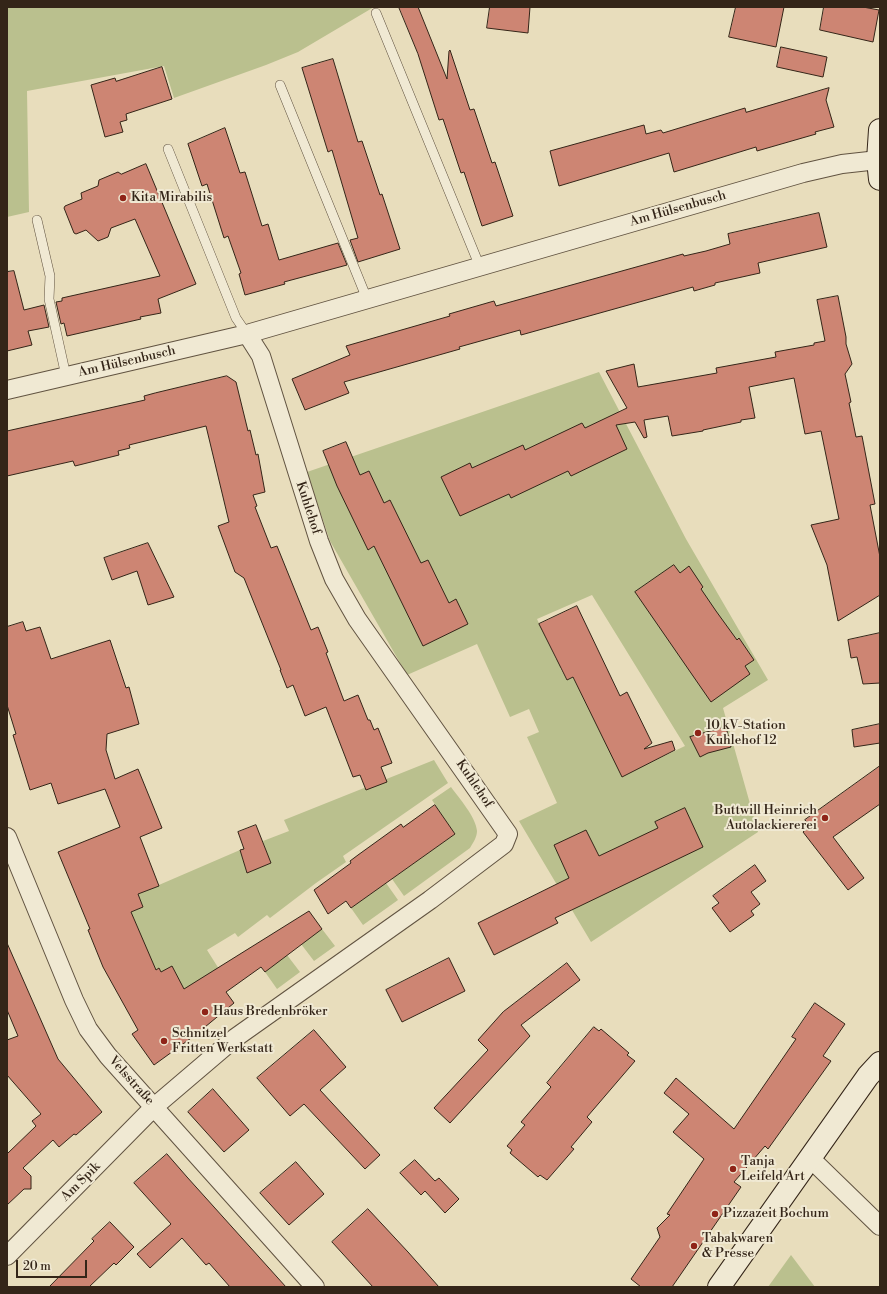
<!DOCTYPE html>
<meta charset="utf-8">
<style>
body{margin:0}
#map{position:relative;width:887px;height:1294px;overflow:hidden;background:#e8ddbc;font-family:"Libre Bodoni",serif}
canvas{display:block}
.frame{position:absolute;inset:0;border:8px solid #342518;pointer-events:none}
.scale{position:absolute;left:16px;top:1260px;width:71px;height:18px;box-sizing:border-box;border:2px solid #342518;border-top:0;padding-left:5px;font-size:12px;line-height:14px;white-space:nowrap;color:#342518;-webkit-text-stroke:3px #f0e9d3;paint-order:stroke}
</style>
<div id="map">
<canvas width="887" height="1294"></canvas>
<div class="frame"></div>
<div class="scale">20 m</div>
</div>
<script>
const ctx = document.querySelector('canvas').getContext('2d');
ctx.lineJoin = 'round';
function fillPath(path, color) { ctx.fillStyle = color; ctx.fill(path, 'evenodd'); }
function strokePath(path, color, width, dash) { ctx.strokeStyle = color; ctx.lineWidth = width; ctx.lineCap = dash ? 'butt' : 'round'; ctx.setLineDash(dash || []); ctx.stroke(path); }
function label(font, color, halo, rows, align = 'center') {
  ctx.font = font + ' "Libre Bodoni",serif'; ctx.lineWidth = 4; ctx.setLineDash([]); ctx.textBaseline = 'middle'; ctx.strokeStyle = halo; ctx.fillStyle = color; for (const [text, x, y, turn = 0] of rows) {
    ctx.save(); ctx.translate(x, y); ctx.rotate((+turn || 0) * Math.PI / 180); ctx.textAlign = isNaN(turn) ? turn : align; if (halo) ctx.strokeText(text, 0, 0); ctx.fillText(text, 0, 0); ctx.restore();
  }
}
fillPath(new Path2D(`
 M7,7H374L298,52L266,65L174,98L164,66L27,91L29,212L7,217Z
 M599,372L686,539L768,680L723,708L758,832L591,942L519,821L557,803L527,737L539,732L529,709L510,717L477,644L407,675L330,541L307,472ZM592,595L685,746L622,776L573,677L567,680L560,668L565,665L561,657L556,659L537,619Z
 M434,760L448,783L343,856L346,862L316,883L270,918L267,915L238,937L235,933L207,950L219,969L175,996L159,968L140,978L146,949L131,912L143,907L138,894L240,850L247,873L270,863L263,841L289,831L284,820Z
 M451,787C459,798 476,817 477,831C477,837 473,843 470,848L404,896L392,879L455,834L432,800Z
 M386,883L398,900L363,925L351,908Z
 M322,929L335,946L314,961L301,944Z
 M287,955L300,972L277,989L265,972Z
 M791,1255L815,1287H768Z`), '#bac08e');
const building = new Path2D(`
 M399,7H418L447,79L449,51L450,50L470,110L474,109L492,163L495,162L513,216L482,226L464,172L461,173L443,119L439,120L418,54Z
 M490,7H530L528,33L487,28Z
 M736,7H784L776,47L729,37Z
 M824,7H863L879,10L873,42L820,30Z
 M781,47L827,57L823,77L777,67Z
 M333,59L358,142L362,141L380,195L382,194L400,249L358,262L350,240L358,238L332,150L328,152L302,68Z
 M162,67L172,99L126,114L127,120L120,122L123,132L105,137L91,85L115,78L116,81Z
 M829,88L826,100L834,127L815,132L816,134L757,151L756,147L674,172L669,153L559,186L550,151L644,125L646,134L661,130L663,133L745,108L746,112Z
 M225,128L240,173L245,172L262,226L268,224L279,260L338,243L347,265L284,282L285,284L245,295L239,274L241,273L228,236L224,238L207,184L202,186L188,144Z
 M146,164L196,284L158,299L161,313L140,317L141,319L67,336L64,323L61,324L56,302L62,301V298L160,276L135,219L111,228L108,237L98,241L86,230L76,234L74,233L64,208L65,206L82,199L81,193L98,186L99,180L118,172L121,174Z
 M819,213L827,247L758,263L760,273L715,283V285L694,291L693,287L521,335L520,330L459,347L460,349L344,382L349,393L305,410L292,379L350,355L346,346L450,316L449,314L494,301L496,306L683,254L684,256L706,251L730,244L728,234Z
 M14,271L24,310L44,305L49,327L28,331L32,345L7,351V272Z
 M838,296L846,337V344L852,364L845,374L851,402L849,403L856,437L862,436L875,504L870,505L880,557V595L838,621L827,565L811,525L839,519L821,431L805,434L794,378L749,387L755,418L741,420V422L703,430V431L672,436L668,416L644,420L647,437L644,438L635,422L616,425L627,449L571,476L568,471L511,498L509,494L460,516L441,477L470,463L472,468L523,445L525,450L582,423L585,428L627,408L606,371L634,364L638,387L717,373L716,368L776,357L775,352L814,345V343L825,341L817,300Z
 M227,376L236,382L248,431L250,430L256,455L258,454L265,492L253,495L257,506L255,507L271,548L277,546L311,630L318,627L328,652L326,653L344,701L358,695L368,720H370L374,730L378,728L392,763L381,767L387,782L366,790L360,775L353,777L326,707L305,716L293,685L287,688L280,670H281L244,578L235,572L218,526L229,522L206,426L129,445L130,448L118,451L119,455L75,466L73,461L7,476V431L145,400L144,396L155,393Z
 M346,442L360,475L369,471L384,503L390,500L421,563L428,560L449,603L456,599L468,624L423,646L374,546L368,550L337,486L323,451Z
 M148,543L174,597L148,605L137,571L112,580L104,558Z
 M674,565L680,573L689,566L703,587L701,589L716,611L737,640L739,638L754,660L745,666L750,674L711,702L635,592Z
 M577,606L620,696L627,692L652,743L644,749L672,741L675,750L622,777L573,677L567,680L539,624Z
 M23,622L26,631L40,627L51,659L110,640L126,688L129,687L139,724L107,734L106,750L115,779L138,769L162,828L140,837L159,886L138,894L143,907L131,912L156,970L159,968L161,972L172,966L184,989L309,911L322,929L265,972L261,967L226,992L234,1003L205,1027V1028L154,1065L132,1034L138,1030L103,967L88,930L90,929L58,852L120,827L105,789L58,804L51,783L30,790L13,735L16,734L7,705V627Z
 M880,633V683L863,684L857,657L851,658L848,640Z
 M880,724V743L854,747L852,730Z
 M726,727L731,747L708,753L700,757L690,737Z
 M880,766V804L833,837L864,878L848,890L803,832L810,826L805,820Z
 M435,805L455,834L351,908L346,901L328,914L314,890L351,863L350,861L358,855L401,824L403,827Z
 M685,808L703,847L555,918L558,923L494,955L478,923L569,878L554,845L586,830L599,856L658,828L655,822Z
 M256,825L271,863L247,873L240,850L244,849L238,832Z
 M755,865L766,881L751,892L760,904L751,911L754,915L730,932L712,908L719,903L713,896Z
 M7,943L58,1059L102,1112L76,1135L74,1134L59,1147L53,1140L23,1168L31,1176V1189H24L7,1205V1152L8,1153L36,1126L32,1121L41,1114L7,1075V1040L18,1036L7,1010Z
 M449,958L465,991L402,1022L386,990Z
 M567,963L580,980L521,1025L530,1036L450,1123L434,1108L488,1050L478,1040L503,1012Z
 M815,1003L845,1024L823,1056L831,1061L768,1149L765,1146L734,1182L741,1187L672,1287H641L631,1279L660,1237L657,1228L670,1215L667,1214L704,1159L673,1132L689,1114L664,1093L676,1078L734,1129L796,1039L792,1037Z
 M594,1027L599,1031L601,1029L629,1053L627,1055L635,1061L587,1117L592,1122L571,1147L574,1149L547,1180L540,1175L538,1177L510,1153L512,1150L507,1146L525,1125L521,1122L551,1087L547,1083Z
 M314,1030L346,1067L320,1090L380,1155L365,1169L304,1104L290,1116L257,1078Z
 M213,1089L249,1130L224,1152L188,1112Z
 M167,1154L187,1177L286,1287H230L209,1263L206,1265L182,1238L150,1268L137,1254L171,1224L134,1183Z
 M415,1160L435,1181L439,1178L459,1199L445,1213L425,1191L421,1195L400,1173Z
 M296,1162L324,1194L289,1225L260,1193Z
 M368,1209L408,1252L439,1287H373L332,1242Z
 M110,1222L134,1247L116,1265L114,1263L89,1287H49L94,1241L92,1239Z`);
fillPath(building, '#cd8573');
strokePath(building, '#342518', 1);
const lane = new Path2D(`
 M376,13L480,267
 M280,85L367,299
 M168,149L236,318L247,334
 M37,220L50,276L49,299L66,376`);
const street = new Path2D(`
 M7,390L247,334L803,173L842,164L878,160
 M7,837L74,1000L88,1029L108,1056L315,1287
 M810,1158L880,1226
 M7,1256L154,1107L235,1038L430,900L504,844L508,834L357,619L334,579L319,541L261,356L247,334`);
const secondary = new Path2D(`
 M880,130L878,160L880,179
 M719,1287L868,1076L880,1063`);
strokePath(lane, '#615341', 10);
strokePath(street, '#615341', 20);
strokePath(secondary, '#342518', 24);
strokePath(lane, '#f0e9d3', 9);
strokePath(street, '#f0e9d3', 18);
strokePath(secondary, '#f0e9d3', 22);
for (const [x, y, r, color] of [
 [123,198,4,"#8f2418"],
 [698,733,4,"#8f2418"],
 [825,818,4,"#8f2418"],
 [205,1012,4,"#8f2418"],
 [164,1041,4,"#8f2418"],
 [733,1169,4,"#8f2418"],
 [715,1214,4,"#8f2418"],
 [694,1246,4,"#8f2418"]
]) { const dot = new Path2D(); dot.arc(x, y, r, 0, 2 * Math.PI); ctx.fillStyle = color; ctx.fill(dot); strokePath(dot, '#f0e9d3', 1.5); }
label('13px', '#342518', '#f0e9d3', [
 ["Kita Mirabilis",131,198],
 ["10 kV-Station",706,726],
 ["Kuhlehof 12",706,741],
 ["Buttwill Heinrich",817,811,"right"],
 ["Autolackiererei",817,826,"right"],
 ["Haus Bredenbröker",213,1012],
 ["Schnitzel",172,1034],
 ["Fritten Werkstatt",172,1049],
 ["Tanja",741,1162],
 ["Leifeld Art",741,1177],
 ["Pizzazeit Bochum",723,1214],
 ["Tabakwaren",702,1239],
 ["& Presse",702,1254]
], 'left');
label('13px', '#342518', '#f0e9d3', [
 ["Am Hülsenbusch",678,209,-16],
 ["Am Hülsenbusch",127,362,-13],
 ["Kuhlehof",308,508,72],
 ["Kuhlehof",474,784,56],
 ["Velsstraße",131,1081,48],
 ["Am Spik",81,1182,-45]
]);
</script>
